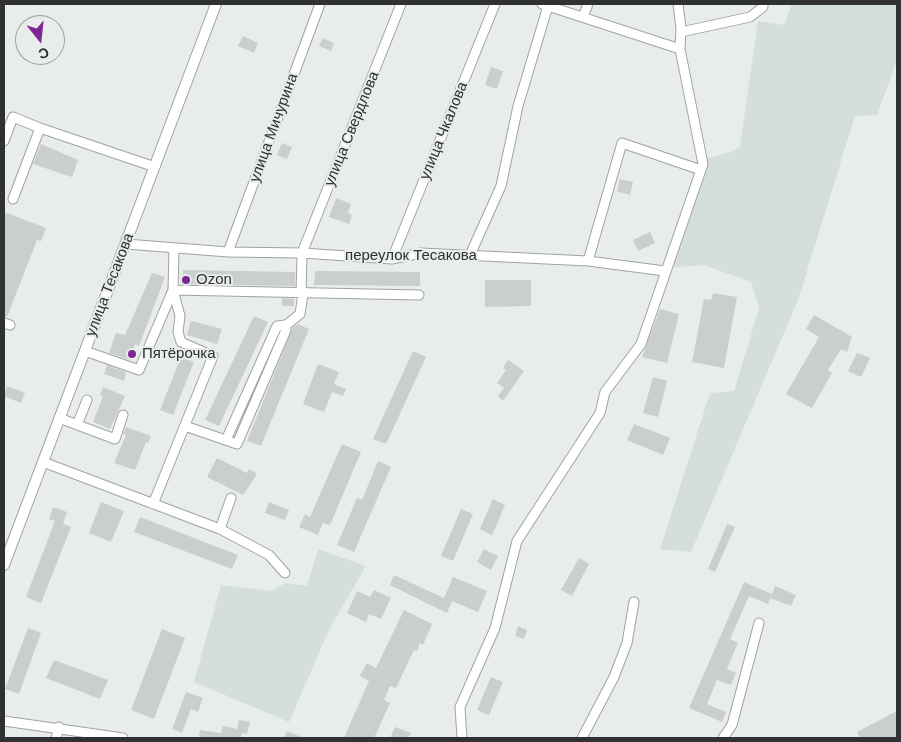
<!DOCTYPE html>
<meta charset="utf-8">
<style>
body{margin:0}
#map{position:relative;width:901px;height:742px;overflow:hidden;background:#e8eceb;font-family:Helvetica,sans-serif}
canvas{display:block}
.frame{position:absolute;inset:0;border:5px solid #303131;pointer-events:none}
.north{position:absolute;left:15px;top:15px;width:50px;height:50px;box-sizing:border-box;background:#e8eceb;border:1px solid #9ea1a1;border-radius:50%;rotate:164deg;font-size:14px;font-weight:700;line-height:20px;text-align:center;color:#303131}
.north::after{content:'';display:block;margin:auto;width:18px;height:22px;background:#7f2694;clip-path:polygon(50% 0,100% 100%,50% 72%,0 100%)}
</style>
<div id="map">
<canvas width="901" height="742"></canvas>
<div class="frame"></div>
<div class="north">С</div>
</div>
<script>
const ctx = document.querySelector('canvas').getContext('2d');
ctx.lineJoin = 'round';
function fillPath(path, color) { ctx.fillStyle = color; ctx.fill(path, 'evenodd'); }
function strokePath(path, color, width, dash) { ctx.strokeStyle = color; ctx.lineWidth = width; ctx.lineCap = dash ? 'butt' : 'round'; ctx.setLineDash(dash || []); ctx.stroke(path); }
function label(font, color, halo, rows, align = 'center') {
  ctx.font = font + ' Helvetica,sans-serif'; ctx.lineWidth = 4; ctx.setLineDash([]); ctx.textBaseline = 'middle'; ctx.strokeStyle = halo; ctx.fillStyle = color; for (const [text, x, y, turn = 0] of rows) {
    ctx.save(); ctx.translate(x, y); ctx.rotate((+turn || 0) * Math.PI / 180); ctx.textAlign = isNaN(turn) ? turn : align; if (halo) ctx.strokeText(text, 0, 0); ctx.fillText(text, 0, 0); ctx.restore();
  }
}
fillPath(new Path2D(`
 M792,4H897V60L877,115L855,116L798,300L691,552L660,549L710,393L734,391L759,308L751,282L704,265L667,268L705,159L731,152L740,146L758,21L784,25Z
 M318,549L366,566L329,630L289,722L194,682L221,585L272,591L285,583L307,586Z`), '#d4dfdc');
fillPath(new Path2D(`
 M243,36L258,43L254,53L238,46Z
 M323,38L334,43L331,51L319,46Z
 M491,67L503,71L497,89L485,85Z
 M282,143L292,147L287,159L277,155Z
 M41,144L78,160L72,177L33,164Z
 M620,179L633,182L630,195L617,191Z
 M336,198L351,204L348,213L352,215L349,224L329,217Z
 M4,212L46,228L41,241L37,240L7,317H4Z
 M650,232L655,243L638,251L633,240Z
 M183,270L295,272V286L183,284Z
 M315,271L420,272V286L314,285Z
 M152,273L165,277L139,346L135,344L130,360L109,353L116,333L125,335Z
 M485,280H531V306L485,307Z
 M713,293L737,297L724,368L692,362L704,299L711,300Z
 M282,298L294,299V306H282Z
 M660,309L679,314L667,363L642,357Z
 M814,315L852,337L847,352L841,349L828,370L832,373L812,408L786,394L819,337L806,329Z
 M254,316L268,322L219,426L205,420Z
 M191,321L222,329L217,344L187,335Z
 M298,324L309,329L261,446L247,441L293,327Z
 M413,351L426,357L386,444L373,439Z
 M857,353L870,358L861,377L848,371Z
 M181,357L194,362L173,415L160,410Z
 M508,360L524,371L503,401L498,396L504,388L497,383L506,370L503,368Z
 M318,364L339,372L334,384L346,389L343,396L332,392L324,412L303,404Z
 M107,365L126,372L124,381L104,374Z
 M653,377L667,381L658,417L643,413Z
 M7,386L25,393L21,403L4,396Z
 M103,387L125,396L110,429L93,422L103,396L100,395Z
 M634,424L670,438L663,455L627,440Z
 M126,427L151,436L148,443L146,442L135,470L114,463L126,435L123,434Z
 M342,444L361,452L330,525L323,523L318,535L299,527L305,514L310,517Z
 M217,458L247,473L249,469L257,474L243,495L207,477Z
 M378,461L391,467L354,552L337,545L357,498L362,500Z
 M493,499L505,505L492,535L480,529Z
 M101,502L124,511L111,542L89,533Z
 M269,502L289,510L285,520L265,513Z
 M53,507L67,512L63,524L71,527L41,603L26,597L55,521L49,519Z
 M461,509L473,514L453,561L441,556Z
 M140,517L238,555L232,569L134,532Z
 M727,524L735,527L715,572L708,569Z
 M484,549L498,556L491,570L477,562Z
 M579,558L589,564L572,596L561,590Z
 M394,575L444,598L453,577L487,591L478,612L452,601L447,613L390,585Z
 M744,582L772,594L775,586L796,595L791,606L770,598L771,596L768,604L749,596L730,639L738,643L727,669L736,673L731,685L717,680L707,704L726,712L722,722L689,708Z
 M374,590L391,598L381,619L369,614L366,622L347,613L357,591L370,597Z
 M404,610L432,624L423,645L420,643L417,651L414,650L396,688L390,686L384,700L390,703L374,738H344L369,681L360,676L367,663L376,668Z
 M518,626L527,630L524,639L515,636Z
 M28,628L41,633L19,694L5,689Z
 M162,629L185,638L154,719L131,710Z
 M54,660L108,680L100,699L46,678Z
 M491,677L503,682L489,715L477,710Z
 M186,692L203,698L198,712L191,709L182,733L172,729Z
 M897,711V738H860L857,732Z
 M239,720L250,722L247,734L242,733L241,738L199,737L200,730L221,733L223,726L237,729Z
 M395,727L411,733L408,738H390Z
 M287,731L304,738H284Z`), '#cbcecf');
const minor = new Path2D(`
 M542,4L680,49
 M583,17L588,4
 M681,32L750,17L763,7V4
 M4,141L13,117L40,128
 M13,199L40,128L155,167
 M126,244L228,252L302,253L392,259L421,253L588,261L665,271
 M174,248L173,290L419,295
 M228,252L320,4
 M470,255L501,186L518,106L548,6
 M392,259L495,4
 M588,261L622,143L701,170
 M301,294L302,253L401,4
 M4,323L10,325
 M285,326L300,314L303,294
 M85,351L139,370L173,290
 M59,418L115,439L123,415
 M77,425L87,400
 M185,426L237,444L286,330L285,325L277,326L226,440
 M43,462L220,529L269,555L285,573
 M153,504L213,356L181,342L178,332L180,316L173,290
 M220,529L231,498
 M4,721L123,738
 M56,738L59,727
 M462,738L460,707L495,628L517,541L600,413L605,392L641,344L703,164L680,49L681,28L678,4
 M582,738L614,677L627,643L634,602
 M723,738L732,725L759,623`);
const major = new Path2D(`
 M4,565L216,4`);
strokePath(minor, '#a0a3a2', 11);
strokePath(major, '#a0a3a2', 12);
strokePath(minor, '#fff', 9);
strokePath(major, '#fff', 10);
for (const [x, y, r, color] of [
 [186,280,5,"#7f2694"],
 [132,354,5,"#7f2694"]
]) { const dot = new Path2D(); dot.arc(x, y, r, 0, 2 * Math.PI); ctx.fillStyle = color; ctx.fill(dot); strokePath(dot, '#e8eceb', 2); }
label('15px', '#303131', '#e8eceb', [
 ["улица Мичурина",274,128,-70],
 ["улица Свердлова",352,129,-68],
 ["улица Чкалова",444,131,-68],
 ["переулок Тесакова",411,256],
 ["улица Тесакова",110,285,-69]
]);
label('15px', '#303131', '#e8eceb', [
 ["Ozon",196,280],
 ["Пятёрочка",142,354]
], 'left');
</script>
